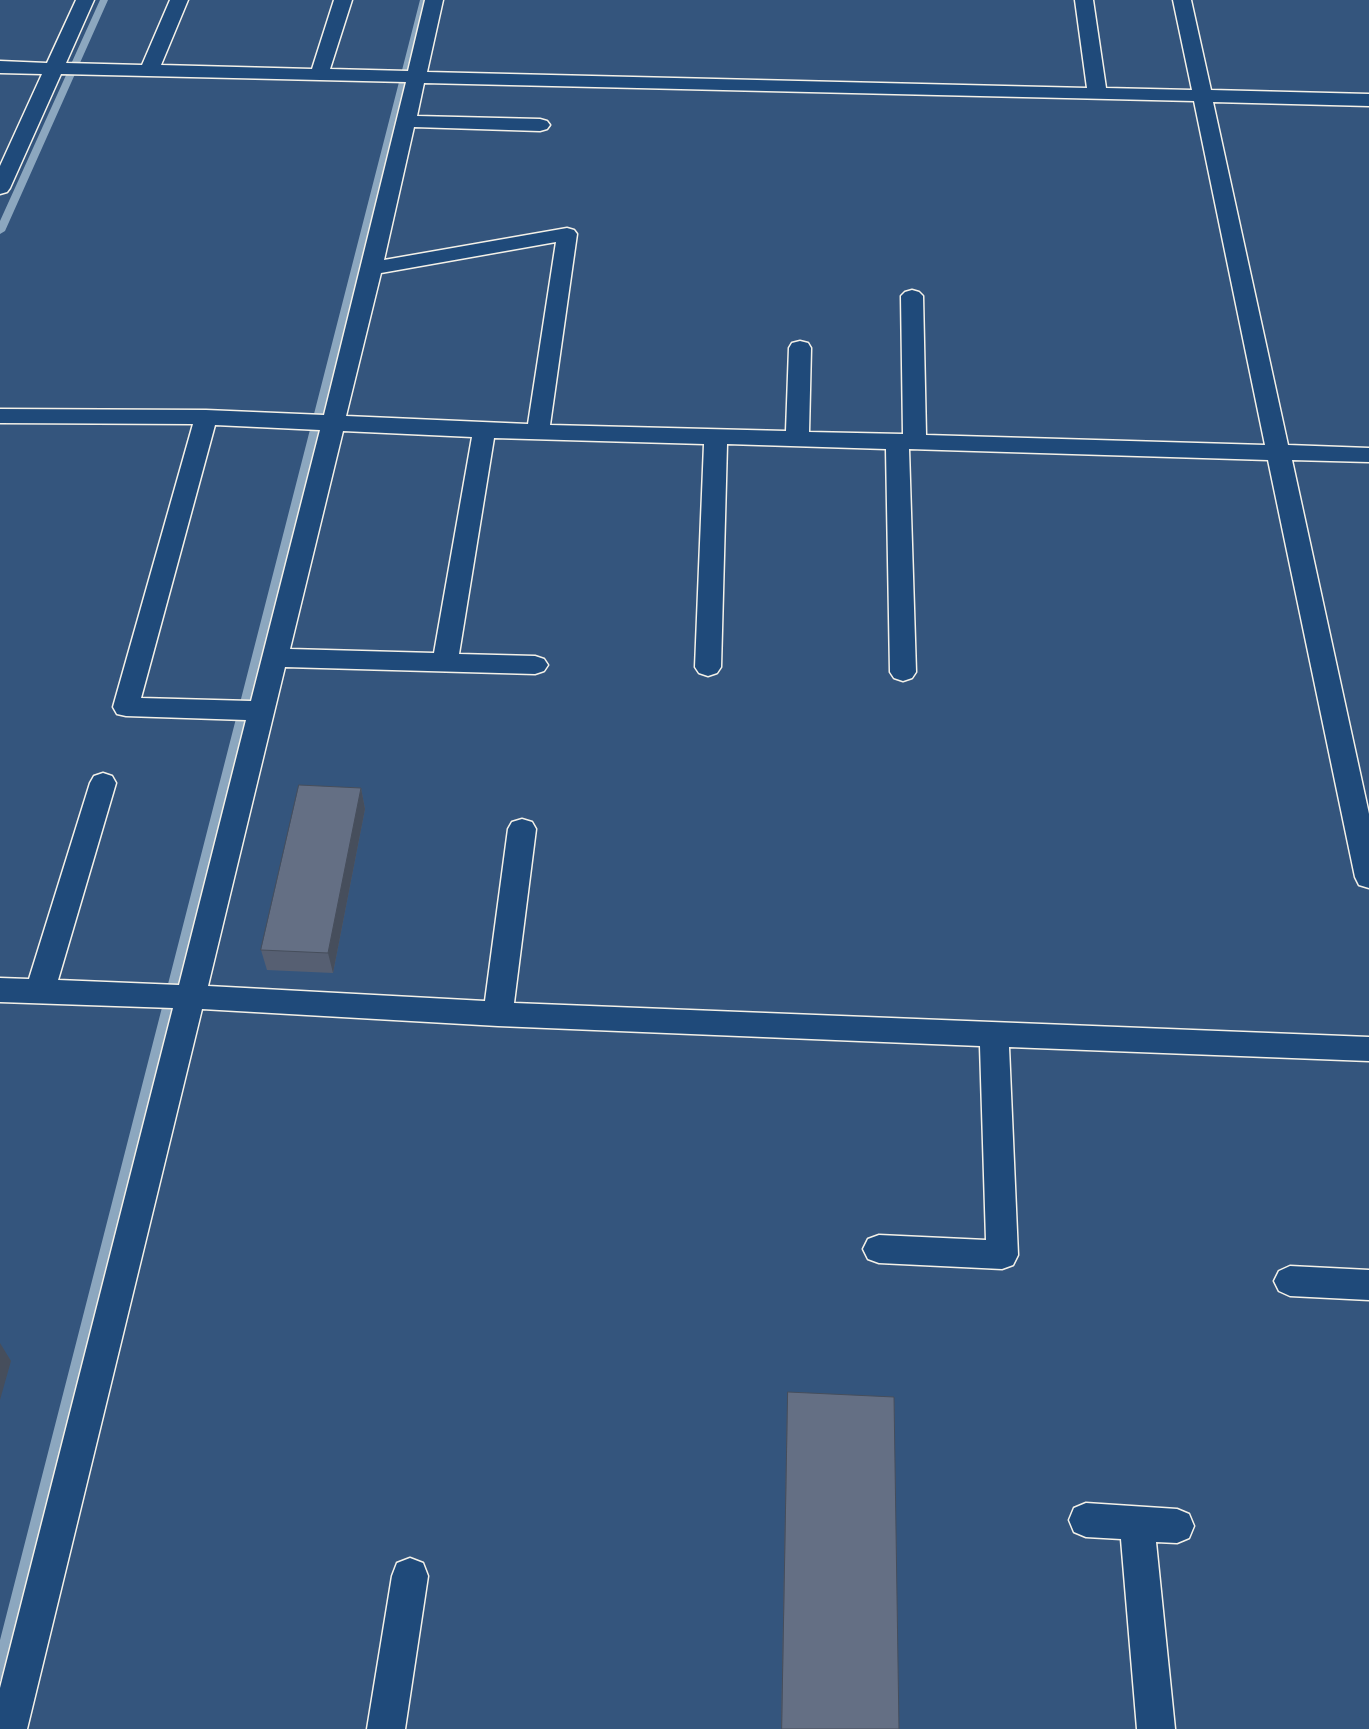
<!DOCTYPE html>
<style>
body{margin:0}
canvas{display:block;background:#34557d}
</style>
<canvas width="1369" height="1729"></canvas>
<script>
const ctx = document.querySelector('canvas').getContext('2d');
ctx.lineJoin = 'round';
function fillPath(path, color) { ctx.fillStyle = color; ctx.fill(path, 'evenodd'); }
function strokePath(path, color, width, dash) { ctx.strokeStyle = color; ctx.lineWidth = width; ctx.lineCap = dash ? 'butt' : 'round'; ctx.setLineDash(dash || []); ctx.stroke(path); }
fillPath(new Path2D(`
 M100,0H108L5,231L0,234V221Z
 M420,0H428L8,1672L6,1678L0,1680V1640Z`), '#8ca7bf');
const minor = new Path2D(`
 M76,0H94L66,63L142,65L170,0H188L161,65L312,69L334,0H352L330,69L408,71L425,0H443L427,72L1087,88L1075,0H1093L1106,88L1192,90L1173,0H1191L1211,90L1369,94V106L1213,102L1288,445L1369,448V462L1292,460L1369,814V888L1359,885L1355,877L1268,460L909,449L916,672L912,678L903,681L894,678L890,672L886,449L727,444L721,667L717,673L708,676L699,673L695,667L704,444L494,438L459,654L535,656L544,659L548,665L544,671L535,674L285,667L208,986L485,1001L508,829L512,822L522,819L532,822L536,829L514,1003L1369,1037V1061L1009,1047L1018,1255L1013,1265L1002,1269L879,1263L868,1259L863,1249L868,1239L879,1235L986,1240L980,1046L498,1026L202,1009L27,1729H0V1688L173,1008L0,1002V978L29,979L90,783L94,776L103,773L112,776L116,783L58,980L179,985L246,720L126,716L117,714L113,707L193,424L0,423V409L206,410L324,415L406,82L61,74L10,188L7,192L0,194V166L42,74L0,73V61L47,63ZM424,83L1194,101L1265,445L926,435L923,296L919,292L912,290L905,292L901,296L903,434L809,432L811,348L808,343L800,341L792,343L789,348L786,431L550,425L577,234L574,230L567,228L384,260L414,127L540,131L547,129L550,125L547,121L540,119L417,116ZM556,242L528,424L346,416L381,273ZM215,425L320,430L251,701L141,698ZM343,431L472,437L434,653L290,649Z
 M1290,1266L1369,1270V1300L1290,1296L1279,1291L1274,1281L1279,1271Z
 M1086,1503L1177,1509L1189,1514L1194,1526L1189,1538L1177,1543L1156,1542L1175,1729H1137L1121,1539L1086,1537L1074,1532L1069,1520L1074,1508Z
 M410,1558L423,1563L428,1576L405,1729H367L392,1576L397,1563Z`);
strokePath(minor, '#f4f1e8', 3);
fillPath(minor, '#1f4a7a');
fillPath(new Path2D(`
 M361,788L365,809L333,973L267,970L261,950Z
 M788,1392L899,1729H781L787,1409Z`), '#565f72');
fillPath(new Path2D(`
 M361,788L365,809L333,973L328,953Z
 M0,1343L11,1361L0,1400Z`), '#464e5c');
const building = new Path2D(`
 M299,785L361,788L328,953L261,950Z
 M788,1392L894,1397L899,1729H782Z`);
fillPath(building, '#646f84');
strokePath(building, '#464e5c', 1);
</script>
